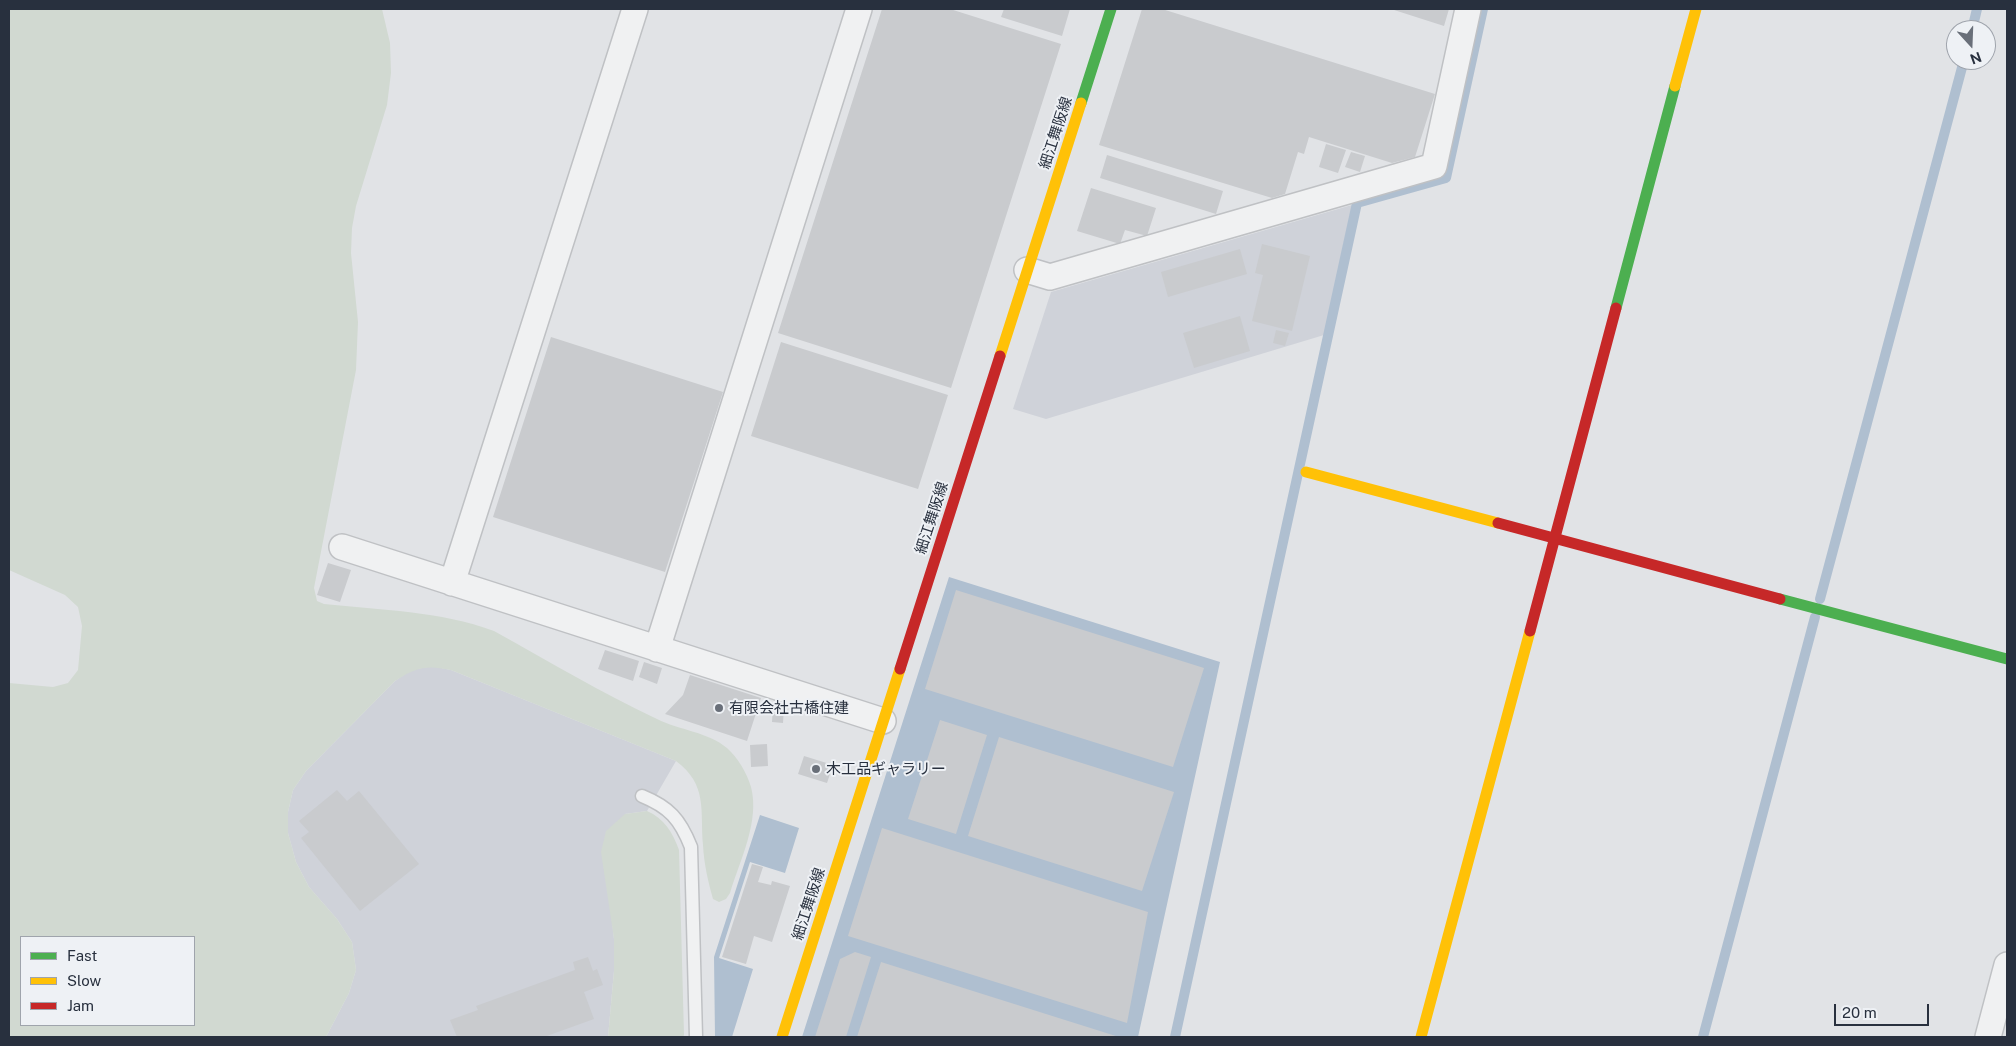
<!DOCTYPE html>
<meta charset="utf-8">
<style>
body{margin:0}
#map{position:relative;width:2016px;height:1046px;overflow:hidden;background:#e1e3e6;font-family:"Public Sans",sans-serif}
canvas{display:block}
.frame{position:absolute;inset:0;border:10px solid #28303e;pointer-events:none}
.legend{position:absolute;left:20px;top:936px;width:175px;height:90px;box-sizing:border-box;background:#eef1f5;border:1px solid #9fa4ac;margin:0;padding:6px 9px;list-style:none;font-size:15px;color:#28303e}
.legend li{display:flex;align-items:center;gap:10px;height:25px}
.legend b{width:25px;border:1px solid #9fa4ac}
.north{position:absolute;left:1946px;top:20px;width:50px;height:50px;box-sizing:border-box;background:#eef1f5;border:1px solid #9fa4ac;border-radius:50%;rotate:160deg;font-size:14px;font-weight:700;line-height:20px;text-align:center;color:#28303e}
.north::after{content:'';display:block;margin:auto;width:18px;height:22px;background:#696f79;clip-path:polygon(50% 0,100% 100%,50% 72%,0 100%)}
.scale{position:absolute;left:1834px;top:1004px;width:95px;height:22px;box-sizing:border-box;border:2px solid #28303e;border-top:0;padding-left:6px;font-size:15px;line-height:18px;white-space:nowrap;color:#28303e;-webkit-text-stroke:4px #eef1f5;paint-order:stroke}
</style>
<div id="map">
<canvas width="2016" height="1046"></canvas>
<div class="frame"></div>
<ul class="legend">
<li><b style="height:6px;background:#4caf50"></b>Fast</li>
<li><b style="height:6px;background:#ffc107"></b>Slow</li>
<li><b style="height:6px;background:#c62828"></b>Jam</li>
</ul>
<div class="north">N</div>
<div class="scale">20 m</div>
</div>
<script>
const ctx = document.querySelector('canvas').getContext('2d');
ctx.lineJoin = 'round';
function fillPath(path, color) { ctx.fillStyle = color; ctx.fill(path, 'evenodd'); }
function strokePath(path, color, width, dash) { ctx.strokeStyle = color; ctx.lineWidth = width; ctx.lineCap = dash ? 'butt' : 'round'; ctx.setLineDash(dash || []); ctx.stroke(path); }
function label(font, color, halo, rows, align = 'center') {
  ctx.font = font + ' "Public Sans","Noto Sans JP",sans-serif'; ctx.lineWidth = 4; ctx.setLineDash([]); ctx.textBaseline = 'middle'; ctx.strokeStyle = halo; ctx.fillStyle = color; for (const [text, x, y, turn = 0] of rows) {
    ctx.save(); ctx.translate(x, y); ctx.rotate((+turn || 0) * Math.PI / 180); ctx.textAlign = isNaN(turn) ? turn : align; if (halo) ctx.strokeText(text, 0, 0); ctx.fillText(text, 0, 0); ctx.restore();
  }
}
fillPath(new Path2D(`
 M1352,205L1324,335L1046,419L1013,409L1051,292Z
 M432,666L451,670L676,761L647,811L625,814L610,903L614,939V971L608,1037H326L349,993L356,970L352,942L337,919L309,887L296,862L288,833V812L293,790L306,771L395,681L411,670Z`), '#cfd2d9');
fillPath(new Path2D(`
 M9,9H382L390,43L391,73L387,105L356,206L352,228L351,253L358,322L356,370L314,588L317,601L324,604C381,610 440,611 494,631C548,661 602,693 657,719C679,730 708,732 727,748C738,758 747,773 751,787C760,821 740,860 730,893L726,899L719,902L713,899C708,881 704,864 703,845C700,810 708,785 676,761L451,670C426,665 417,667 395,681L306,771L293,790L288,812V833L296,862L309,887L337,919L352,942L356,970L349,993L326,1037H9V683L53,687L68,683L78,670L82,626L78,607L65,595L9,570ZM21,937H194V1025H21Z
 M647,811C664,818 673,833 679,850L684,1035L683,1037H608L614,971V939L601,852L606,831L625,814Z`), '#d1d9d1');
fillPath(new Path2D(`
 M949,577L1220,662L1138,1037H802Z
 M760,815L799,828L785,873L750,862L719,958L753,969L732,1037H715L714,957Z`), '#afbfd0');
strokePath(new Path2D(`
 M1972,30L1977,9
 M1820,599L1964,60
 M1175,1037L1357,203L1446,178L1483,9
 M1703,1037L1815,617`), '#afbfd0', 10);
fillPath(new Path2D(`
 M882,9H950L1061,44L951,388L778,333Z
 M1004,9H1070L1062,36L1001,17Z
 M1142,9H1162L1435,94L1415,157L1392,163L1309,137L1304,154L1298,152L1285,194L1272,198L1099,145Z
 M1391,9H1449L1444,26Z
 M1326,144L1346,150L1338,173L1319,167Z
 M1351,152L1365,156L1360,172L1345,167Z
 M1107,155L1223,191L1216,214L1100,178Z
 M1091,188L1156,208L1147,236L1125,230L1120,244L1077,231Z
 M1262,244L1310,256L1292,331L1252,321L1263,275L1255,273Z
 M1240,249L1247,274L1168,297L1161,272Z
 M1240,316L1250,351L1194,368L1183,333Z
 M1276,330L1289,333L1285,346L1273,343Z
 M551,337L723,392L665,572L493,517Z
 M781,342L948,395L918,489L751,436Z
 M328,563L351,570L340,602L317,595Z
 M956,590L1204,668L1173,767L925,689Z
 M605,650L639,661L633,681L598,669Z
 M644,662L662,668L657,684L639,677Z
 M690,675L761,698L747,741L665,714L683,695Z
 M773,707L784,708L783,723L772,722Z
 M940,720L987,735L956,834L908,819Z
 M999,737L1174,792L1142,891L968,836Z
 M767,744L768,766L751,767L750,745Z
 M804,756L833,765L827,783L798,774Z
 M337,790L347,801L359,791L419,864L360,911L301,838L309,832L299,821Z
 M882,828L1148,912L1127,1023L848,936Z
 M752,864L763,867L758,882L771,885L772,881L790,886L772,942L754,936L746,964L722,957Z
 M855,952L871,957L846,1037H815L840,959Z
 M588,957L593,971L597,969L603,985L584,992L594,1019L544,1037H457L450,1020L478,1010L476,1006L575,970L573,962Z
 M881,962L1119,1037H857Z`), '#c9cbce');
const lane = new Path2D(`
 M642,796C669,807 680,819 691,847L696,1037`);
const street = new Path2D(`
 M1027,270L1050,277L1434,166L1468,9
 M342,547L883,721
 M452,583L635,9
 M657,649L859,9
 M1988,1037L2007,965`);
strokePath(lane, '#bfc1c4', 15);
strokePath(street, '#bfc1c4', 28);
strokePath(lane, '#f0f1f2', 12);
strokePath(street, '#f0f1f2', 25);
strokePath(new Path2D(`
 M1081,103L1111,9
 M1616,308L1675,86
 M1780,599L2007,659`), '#4caf50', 11);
strokePath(new Path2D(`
 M1675,86L1696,9
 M1000,356L1081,103
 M1306,472L1498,523
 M782,1037L900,669
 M1421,1037L1530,631`), '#ffc107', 11);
strokePath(new Path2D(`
 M1498,523L1780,599
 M1530,631L1616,308
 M900,669L1000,356`), '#c62828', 11);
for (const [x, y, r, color] of [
 [719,708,5,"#696f79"],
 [816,769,5,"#696f79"]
]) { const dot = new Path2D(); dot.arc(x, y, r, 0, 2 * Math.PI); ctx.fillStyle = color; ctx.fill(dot); strokePath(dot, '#eef1f5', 2); }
label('15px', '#28303e', '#eef1f5', [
 ["細江舞阪線",1056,133,-72],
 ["細江舞阪線",932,518,-72],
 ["細江舞阪線",809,904,-72]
]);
label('15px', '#28303e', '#eef1f5', [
 ["有限会社古橋住建",729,708],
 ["木工品ギャラリー",826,769]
], 'left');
</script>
